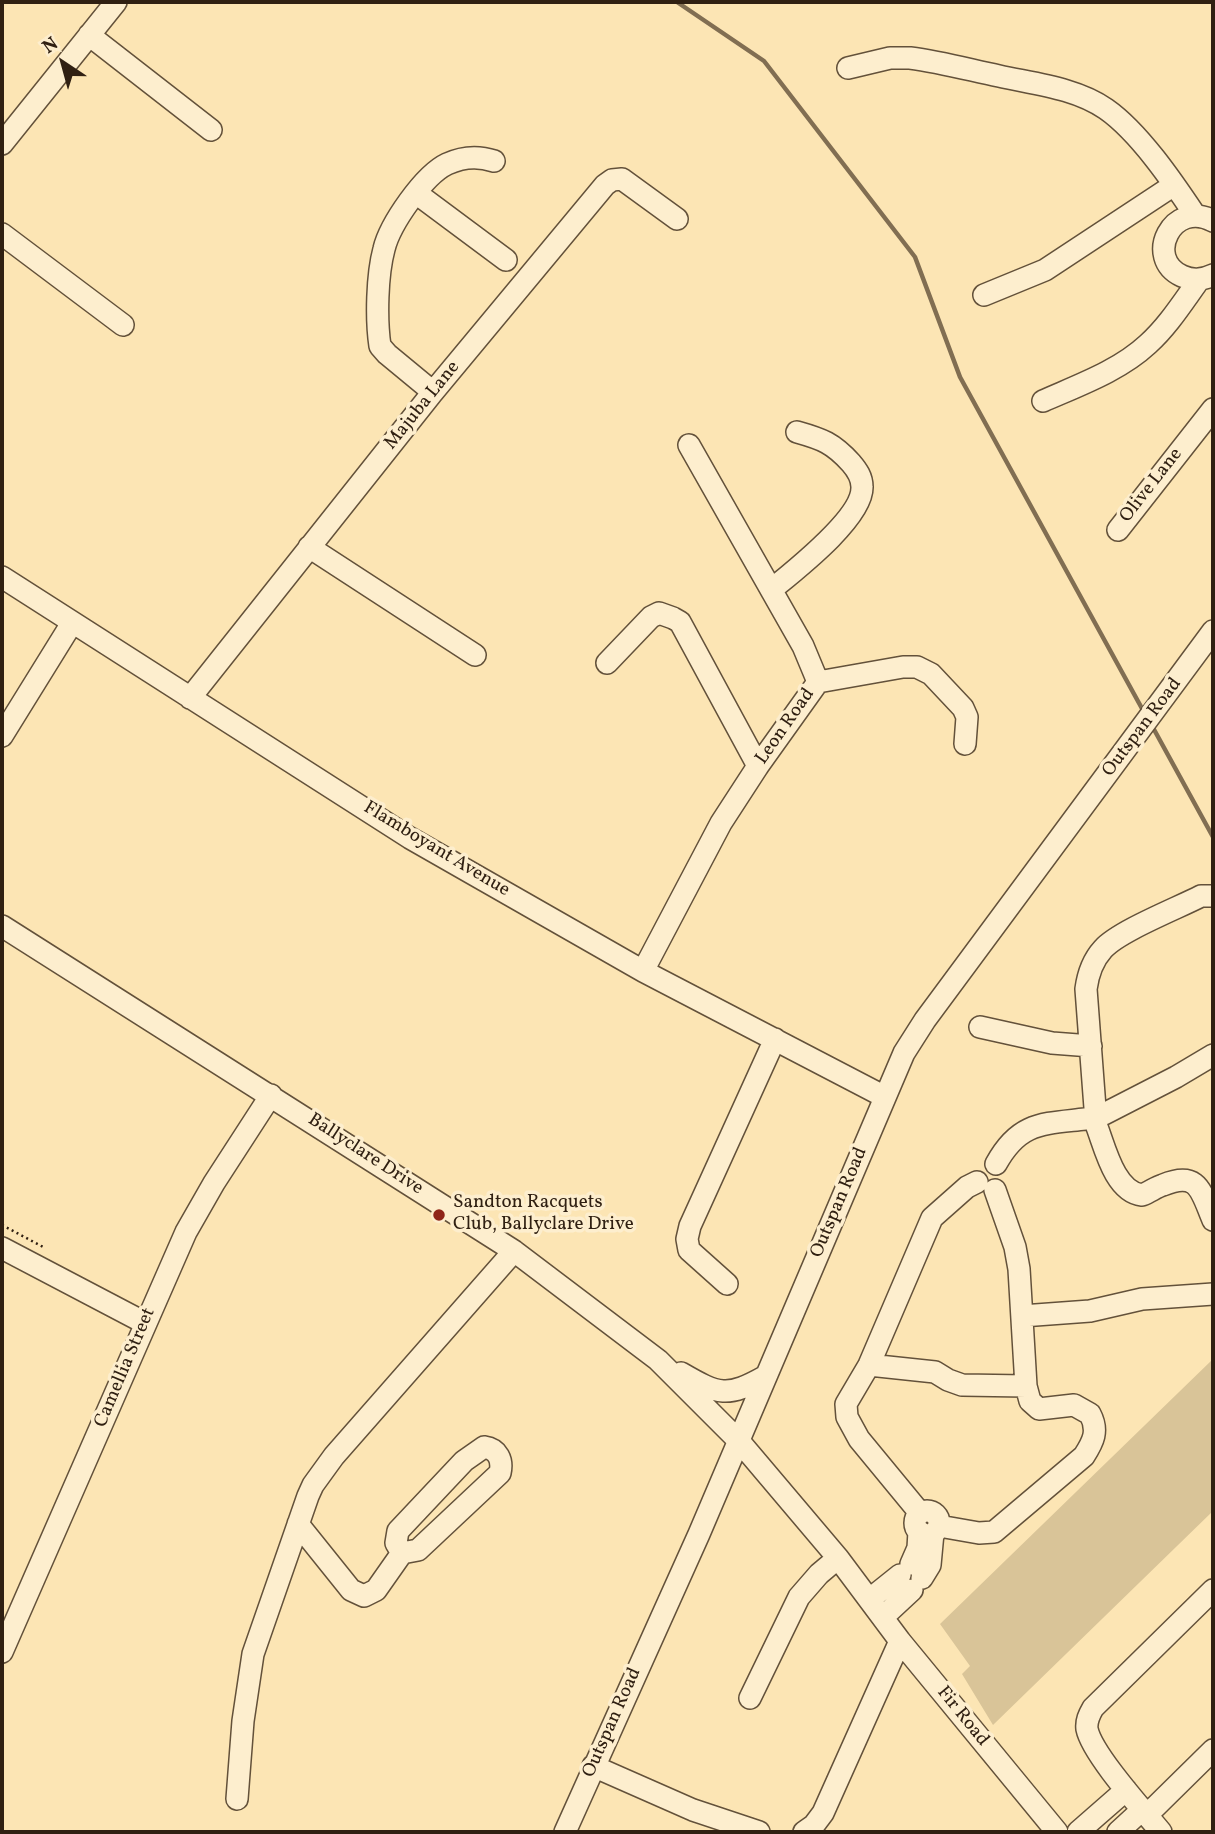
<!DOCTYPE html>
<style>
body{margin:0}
#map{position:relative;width:1215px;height:1834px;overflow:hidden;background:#fce5b4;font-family:Vollkorn,serif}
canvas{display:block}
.frame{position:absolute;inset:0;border:4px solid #302012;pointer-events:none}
.north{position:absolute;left:28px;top:28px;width:70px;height:70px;-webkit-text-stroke:5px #fdeece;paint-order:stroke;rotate:324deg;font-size:19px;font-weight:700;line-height:28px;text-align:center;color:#302012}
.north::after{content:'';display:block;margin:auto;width:24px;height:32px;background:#302012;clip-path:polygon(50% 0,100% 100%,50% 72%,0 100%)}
</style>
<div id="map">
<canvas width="1215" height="1834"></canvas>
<div class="frame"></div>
<div class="north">N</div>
</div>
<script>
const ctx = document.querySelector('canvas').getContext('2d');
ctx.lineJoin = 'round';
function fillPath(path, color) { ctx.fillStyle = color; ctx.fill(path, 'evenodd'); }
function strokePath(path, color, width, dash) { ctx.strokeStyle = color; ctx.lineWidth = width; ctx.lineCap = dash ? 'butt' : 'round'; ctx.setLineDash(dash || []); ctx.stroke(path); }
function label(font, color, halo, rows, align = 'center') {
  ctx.font = font + ' Vollkorn,serif'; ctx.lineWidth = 7; ctx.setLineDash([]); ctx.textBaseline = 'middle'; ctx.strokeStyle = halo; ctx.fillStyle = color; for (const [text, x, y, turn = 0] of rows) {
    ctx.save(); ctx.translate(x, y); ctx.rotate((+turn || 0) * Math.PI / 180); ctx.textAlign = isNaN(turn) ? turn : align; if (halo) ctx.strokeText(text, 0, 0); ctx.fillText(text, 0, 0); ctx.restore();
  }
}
fillPath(new Path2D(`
 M1213,1359V1511L993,1725L962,1674L970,1666L940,1624Z`), '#d9c498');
strokePath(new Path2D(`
 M677,2L764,61L915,257L960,377L1145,714
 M1151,724L1213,837`), '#816e52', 4.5);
const minor = new Path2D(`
 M89,35L211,130
 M848,68L890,58H910C941,62 970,70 999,76C1035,84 1076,88 1106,109C1139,132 1173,182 1195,215
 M2,144L116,2
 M416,193L506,260
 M1213,221C1173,199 1143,258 1182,276C1193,281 1203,280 1213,275
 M2,234L123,325
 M984,295L1045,270L1174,185
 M433,392L387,354L380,346C376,319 377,275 384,249C390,224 424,175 447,164C462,157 479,156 494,161
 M1043,401C1079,385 1119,371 1148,344C1168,326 1183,302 1199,280
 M1118,530L1213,409
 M309,547L475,655
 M2,577L410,838L643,971L885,1097
 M771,590C794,571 863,518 862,487C862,477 857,470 851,463C833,443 822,439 797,432
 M607,663L651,617L659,613L673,618L680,622L758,766
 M818,682L903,667H917L931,674L963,708L967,717L965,744
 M190,698L433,392L605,185L612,180L622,179L677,219
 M2,736L72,623
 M2,926L514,1251L658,1360L739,1441L838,1558L900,1641L1057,1832
 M643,971L721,823L758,766L818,682L803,646L689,445
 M980,1027L1052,1043L1091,1046
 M1095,1108L1086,989C1088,974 1093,960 1103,949C1119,931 1178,908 1201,896H1213
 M1104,1114L1176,1077L1213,1055
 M1097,1127C1105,1148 1115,1192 1142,1195C1150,1192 1156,1187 1163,1185C1199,1170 1201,1192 1213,1220
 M996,1164C1019,1122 1042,1124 1085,1119
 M2,1248L145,1323
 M727,1284L689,1250L687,1239L690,1226L775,1039
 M1022,1316L1090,1311L1142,1299L1213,1294
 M869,1365L935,1372L948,1380L962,1385L1026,1386
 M681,1373C719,1395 727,1398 766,1376
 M915 1523a12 12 0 1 1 24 0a12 12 0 1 1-24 0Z
 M920,1513L859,1439L847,1417L846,1404L869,1365L932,1218L967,1187L977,1182
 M298,1524L351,1590L364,1596L376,1590L402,1553L418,1550L500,1473C503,1460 498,1449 484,1447L464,1461L398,1531L396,1543L402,1553
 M939,1526L979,1533L994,1532L1084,1456C1093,1442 1099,1431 1090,1414L1074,1405L1039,1409L1030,1401L1026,1386L1019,1269L1015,1247L995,1190
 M911,1564L918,1548L919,1531
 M922,1578L930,1565L933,1533
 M870,1599L900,1575
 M883,1617L912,1590
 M2,1652L186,1232L214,1183L271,1095
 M750,1698L799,1597L819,1574L838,1558
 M593,1766L693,1810L759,1832
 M237,1799L243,1721L253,1654L308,1496L313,1485L334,1456L514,1251
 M1147,1815L1213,1750
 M565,1832L699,1534L904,1053L925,1020L1213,631
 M804,1832L814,1825L823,1813L900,1641
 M1078,1832L1126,1790
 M1118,1832L1143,1809
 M1161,1832C1143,1810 1092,1754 1087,1729C1086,1721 1089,1715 1093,1708L1213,1590`);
strokePath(minor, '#63513a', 24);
strokePath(new Path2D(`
 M2,1225L45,1248`), '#302012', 2.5, [2, 3.5]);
strokePath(minor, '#fdeece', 21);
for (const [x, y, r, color] of [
 [439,1215,7,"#8f2418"]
]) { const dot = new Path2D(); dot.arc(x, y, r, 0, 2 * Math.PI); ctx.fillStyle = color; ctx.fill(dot); strokePath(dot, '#fdeece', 2.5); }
label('19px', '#302012', '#fdeece', [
 ["Majuba Lane",423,406,-51],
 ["Olive Lane",1152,486,-52],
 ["Leon Road",786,727,-55],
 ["Outspan Road",1143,728,-53],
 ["Flamboyant Avenue",436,850,31],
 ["Ballyclare Drive",365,1155,33],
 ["Outspan Road",840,1203,-67],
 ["Camellia Street",126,1368,-67],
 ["Fir Road",962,1717,51],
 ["Outspan Road",613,1723,-66]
]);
label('19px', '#302012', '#fdeece', [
 ["Sandton Racquets",453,1204],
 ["Club, Ballyclare Drive",453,1226]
], 'left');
</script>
